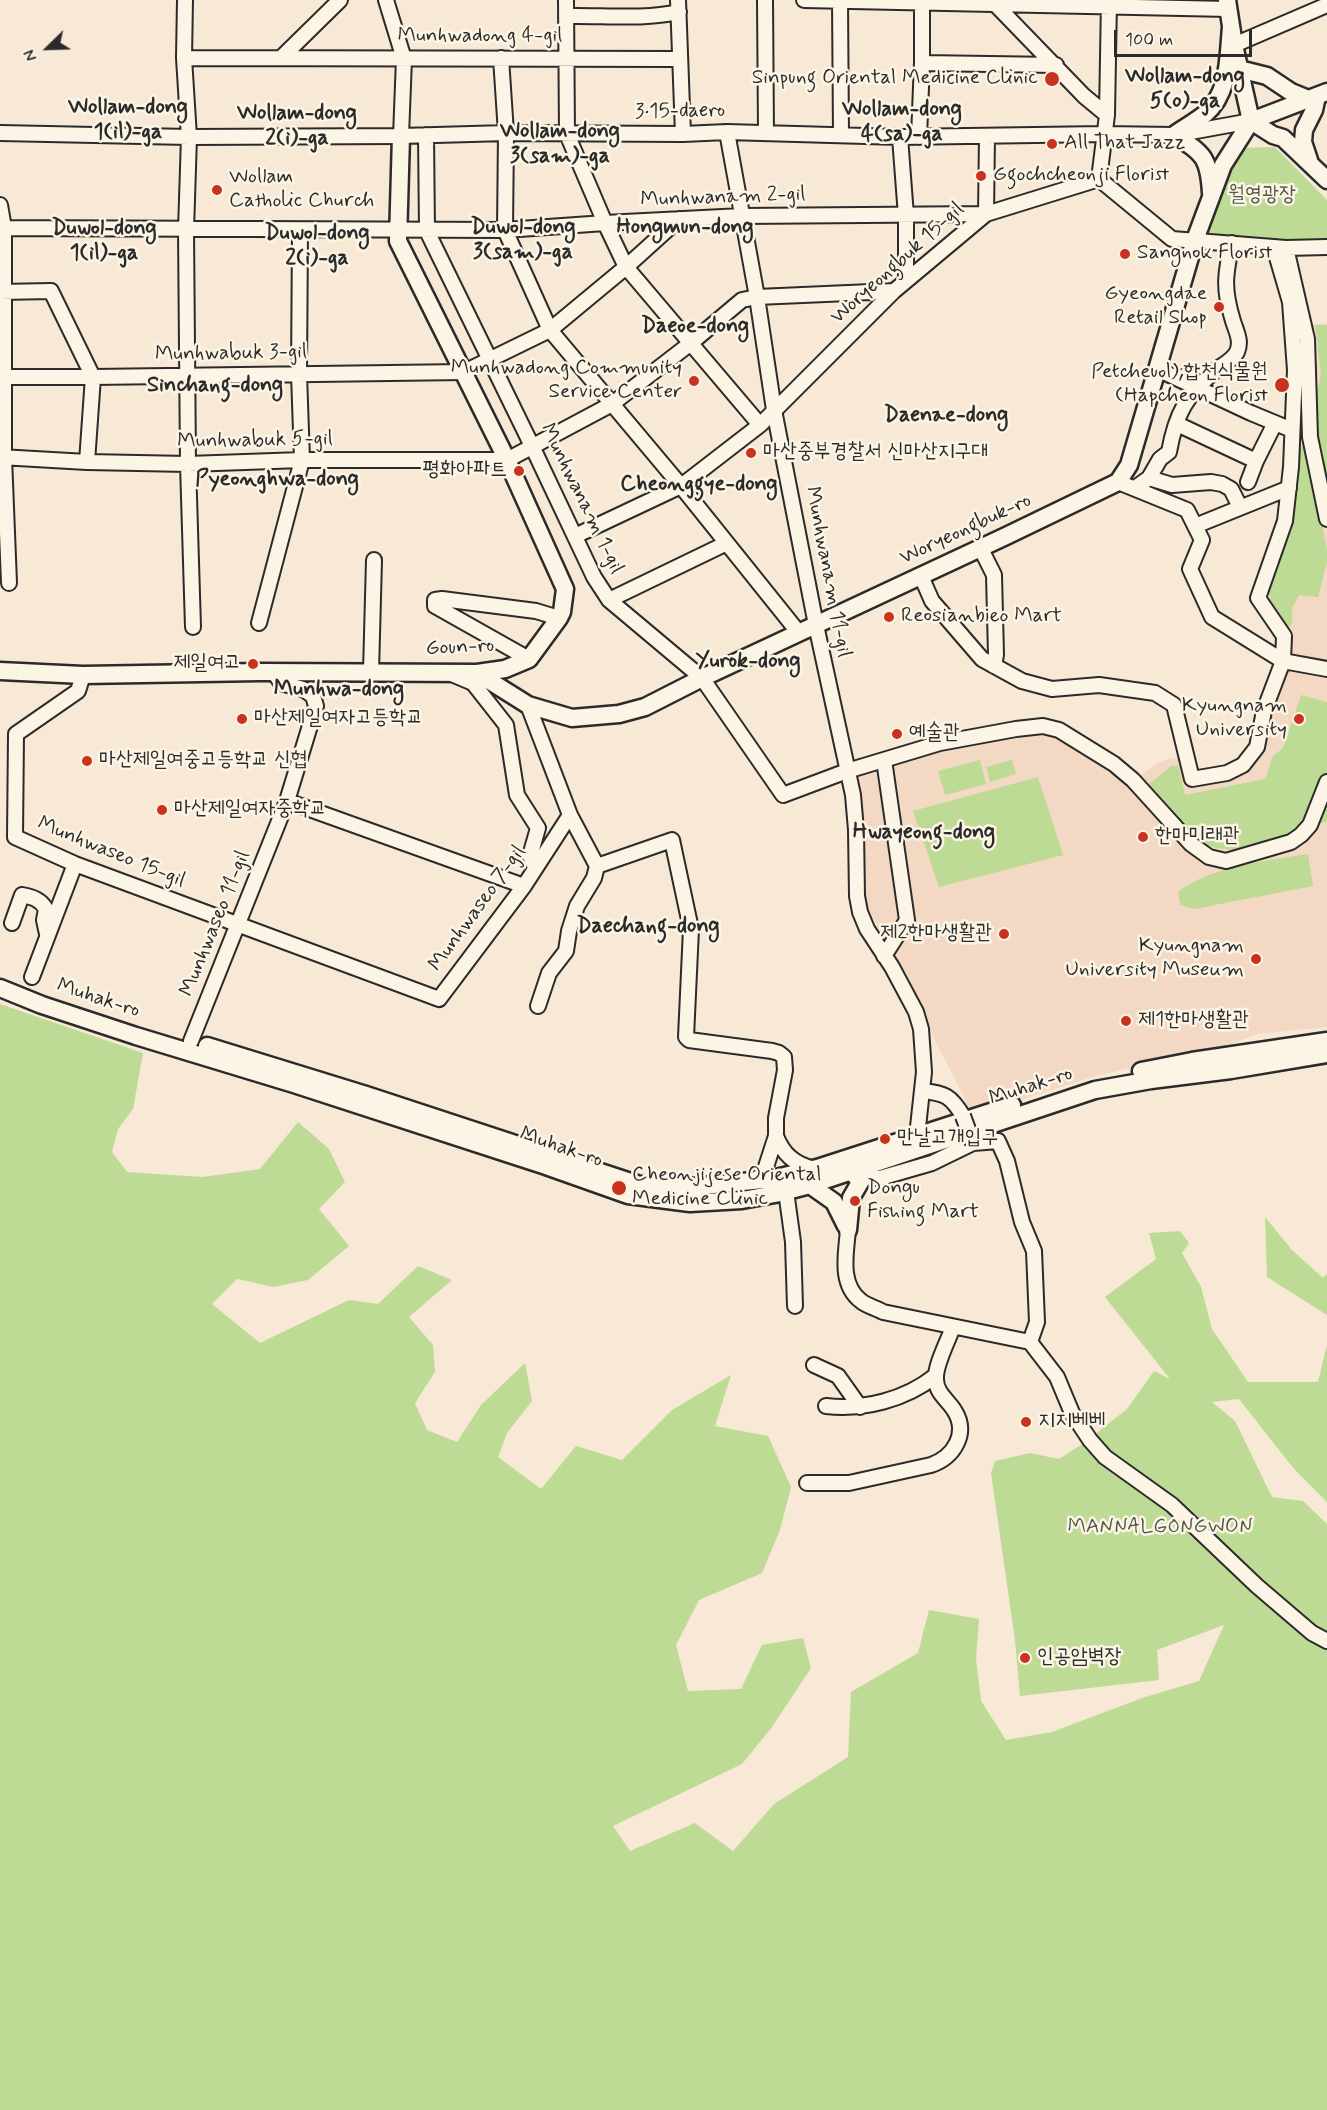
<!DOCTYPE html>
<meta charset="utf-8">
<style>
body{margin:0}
#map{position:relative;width:1327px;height:2110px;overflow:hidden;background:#f8e8d6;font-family:Mynerve,sans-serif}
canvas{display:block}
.north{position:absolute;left:18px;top:18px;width:60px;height:60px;-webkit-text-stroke:4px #fcf5e5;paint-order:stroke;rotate:247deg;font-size:16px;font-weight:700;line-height:24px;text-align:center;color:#2b2b2b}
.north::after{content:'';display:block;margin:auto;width:21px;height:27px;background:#2b2b2b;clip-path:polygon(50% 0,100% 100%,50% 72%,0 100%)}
.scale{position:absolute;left:1114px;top:30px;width:138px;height:27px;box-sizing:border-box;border:3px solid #2b2b2b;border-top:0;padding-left:8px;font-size:18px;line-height:21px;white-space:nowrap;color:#2b2b2b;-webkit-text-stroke:4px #fcf5e5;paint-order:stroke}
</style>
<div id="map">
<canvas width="1327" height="2110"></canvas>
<div class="north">N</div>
<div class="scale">100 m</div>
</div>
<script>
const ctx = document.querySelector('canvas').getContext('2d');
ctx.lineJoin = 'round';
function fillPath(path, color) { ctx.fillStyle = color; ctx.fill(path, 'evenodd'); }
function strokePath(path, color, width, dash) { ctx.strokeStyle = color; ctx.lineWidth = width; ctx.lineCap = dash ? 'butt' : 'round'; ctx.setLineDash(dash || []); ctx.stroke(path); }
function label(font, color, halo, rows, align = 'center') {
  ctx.font = font + ' Mynerve,"Poor Story",sans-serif'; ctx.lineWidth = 5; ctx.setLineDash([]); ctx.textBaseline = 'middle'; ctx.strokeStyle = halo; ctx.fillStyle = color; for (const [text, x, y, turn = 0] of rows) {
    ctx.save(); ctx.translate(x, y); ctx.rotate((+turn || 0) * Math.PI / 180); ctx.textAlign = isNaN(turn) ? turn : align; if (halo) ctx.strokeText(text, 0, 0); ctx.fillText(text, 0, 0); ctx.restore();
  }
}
fillPath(new Path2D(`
 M1327,323V1027L1258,1034L1228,1045L1092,1077L973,1115L867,906L852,776L937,747L1054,734L1125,781L1138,777L1158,763L1171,758H1182L1189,784L1251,765L1263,753L1274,709L1283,683L1289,634L1271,596L1293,508L1298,431L1299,327Z`), '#f3d8c3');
fillPath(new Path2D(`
 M1275,147L1327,200V244L1213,237L1204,232L1238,148Z
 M1315,325H1327V492L1317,453V392L1321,375Z
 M1299,446L1306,447L1327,550V563L1318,597L1299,595L1292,608V624L1285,631L1270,609L1269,591L1295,511Z
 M1301,695L1327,702V822L1319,823L1309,818L1301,829L1238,851L1199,845L1149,784L1171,766L1178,765L1185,795L1265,779L1273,756L1283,748Z
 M980,760L986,784L945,795L938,771Z
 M1012,760L1016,774L990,782L986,767Z
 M1038,777L1063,855L939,887L913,811Z
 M1308,854L1313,886L1194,909L1180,905L1178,892C1214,865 1265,861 1308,854Z
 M0,1004L143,1053L133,1109L118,1129L112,1152L127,1172L203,1177L260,1169L298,1122L329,1149L345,1182L319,1209L349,1246L308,1280L274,1287L237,1279L212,1304L260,1343L349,1300L378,1304L418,1266L452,1280L409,1317L433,1345L435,1372L415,1403L427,1430L457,1442L481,1405L525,1363L532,1401L507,1433L498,1457L541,1489L576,1446L622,1460L672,1410L731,1375L715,1426L768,1436L791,1487L780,1530L762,1573L699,1600L676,1645L688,1691L741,1689L762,1645L803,1638L811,1668L772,1727L742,1764L613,1826L630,1851L695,1823L733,1851L774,1804L848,1757L851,1692L918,1653L929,1610L979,1619L976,1659L981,1701L1006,1740L1052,1732L1142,1698L1199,1681L1224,1625L1157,1650L1159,1680L1020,1696L1015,1640L991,1473L995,1461L1030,1453L1059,1459L1084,1443L1127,1409L1154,1371L1170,1379L1105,1297L1156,1259L1149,1233L1180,1231L1189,1243L1182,1253L1201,1287L1212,1329L1248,1382H1318L1327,1345V1502L1294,1469L1239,1399L1212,1402L1235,1421L1272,1497L1303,1501L1327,1524V2110H0Z
 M1265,1217L1292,1250L1323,1278L1327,1274V1315L1267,1277Z`), '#bddb94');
const minor = new Path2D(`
 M185,0L184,58L189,137L186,230L188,464L193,627
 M386,0L404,59L401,136
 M566,0L567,134L605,223L626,267L760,425
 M678,0L683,134
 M765,0L766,133
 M804,0L1229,9
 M840,0L841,135
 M922,1V63L1056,65
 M993,2L1084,96L1107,115
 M566,16C603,15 641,20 679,12
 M1234,45L1327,5
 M282,57L340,0
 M184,58L679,59
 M501,58L506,133L505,230L550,330L681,486L799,633
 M727,132L757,297L774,410L816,625L853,795L856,830L857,896L860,912L867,929L892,967L916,1012L921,1029L924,1072L917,1136
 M0,133L189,137L401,136L506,133L683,134L727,132L900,137L1103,134L1174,135L1251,121
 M426,135L427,231L532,446L594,577L609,600L702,678L783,795L847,771L940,743L1016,729L1043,726L1059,730L1114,764L1133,780L1191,844L1209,857L1226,861L1291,842L1301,835L1310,825L1327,782
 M900,137L906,216V280
 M919,137L922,62
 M1099,179L1172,239L1286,248L1327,247
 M1099,179L1107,115L1109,0
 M0,205L4,228V457L9,583
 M0,228L505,230L605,223L742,216L986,214L987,136
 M1286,248L1307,339L1310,437L1327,519
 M0,292L51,291L93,377L87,462
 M1157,369L1251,413L1292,430
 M0,377H93L464,372L550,330L626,267L679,219
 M1177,424L1256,461L1275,423
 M0,457L87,462L188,464L302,460H507L612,404L691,343L742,300L757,297L894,291
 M1149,478L1172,485L1211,482L1222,484L1231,489L1240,507
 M1118,482L1187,510L1202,540L1190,569L1212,617L1283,661L1327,669
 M1248,482L1256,461
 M1135,488L1149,478L1160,459L1169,452C1176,413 1186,396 1216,370C1223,365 1233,360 1237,352C1242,341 1236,331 1233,321C1223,289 1225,275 1232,243
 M1195,526L1289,488
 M575,536L681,486L760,425L894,291L986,214L1099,179
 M981,549L994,575L996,655L994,666
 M921,576L932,601L982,659L1022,681L1052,689L1099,685L1155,693L1174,705L1192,779L1227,773L1243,765L1257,747L1264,711L1283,661L1284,636L1258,598L1285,521L1291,467L1295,370L1290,302L1274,247
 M609,600L727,543
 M259,623L302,460L299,374L300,231
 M529,659L435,606V600L442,599L536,611L559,618
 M371,672L374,560
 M83,675L78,691L16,734L15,837L75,864L439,999L524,886L570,815
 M454,675L473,683L506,725L517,795L538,828L530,856L535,867
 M528,705L570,815L597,866
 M287,801L524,886
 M597,866L672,840L691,929L686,1037L689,1040L772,1051L779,1053L784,1057L785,1070L776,1118V1136L764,1173L754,1181
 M12,923L22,895C33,897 41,900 46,909L44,920L47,934
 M884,956L907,920L884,760
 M32,977L75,864
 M538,1006L549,973L566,951L569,931L577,906L594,878L597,866
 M191,1041L287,801L316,706L313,696L303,689L281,683L274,672
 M922,1091C945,1093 951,1096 963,1116
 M776,1136C783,1154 794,1164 814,1169
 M855,1177L880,1178L932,1163L973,1143L998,1141L1007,1161L1022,1222L1034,1251L1037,1322L1030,1342
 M786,1191L793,1242L795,1306
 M848,1230C846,1254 839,1284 861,1301C867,1306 876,1308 883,1312L1030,1342L1057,1377L1072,1413L1090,1440L1105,1457L1172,1505L1257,1586L1312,1633L1327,1641
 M814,1365L838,1376L860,1407
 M826,1406C864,1410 905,1400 935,1376
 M807,1483H849L931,1465C954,1457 969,1433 954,1410C947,1399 936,1393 936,1379C935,1365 948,1341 953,1327`);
const major = new Path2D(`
 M1227,0L1234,45L1251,121
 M1239,69L1267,76L1291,92L1308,99
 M1251,121L1273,135L1283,138L1327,180
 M1251,121L1327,92
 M1309,160L1303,142L1304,130L1314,110L1317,96
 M1211,193C1209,157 1203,153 1174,135C1184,128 1195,122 1205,114C1230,93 1228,57 1231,27
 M0,671L83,675L260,672L477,673L505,669L529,659L559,618L562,612L565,589L507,460L398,241L401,136
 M477,673L528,705L572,718L619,714L645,707L702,678L1004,537L1118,482L1129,465L1195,240L1223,165L1251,121
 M0,988L42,1005L136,1036L294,1084L546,1166L628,1195L690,1203L742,1200L775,1194L810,1185L1095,1090L1151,1080L1231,1070L1327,1054
 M207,1046L366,1095L640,1185L683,1188L772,1179L817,1168L1012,1105
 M1141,1071L1192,1061L1327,1041
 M810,1185L834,1202L846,1226
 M848,1230L851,1198L870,1165`);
strokePath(minor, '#2b2b2b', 18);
strokePath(major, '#2b2b2b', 21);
strokePath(minor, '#fcf5e5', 14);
strokePath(major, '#fcf5e5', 16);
const minorBridge = new Path2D(`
 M963,1116L973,1143`);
strokePath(minorBridge, '#2b2b2b', 18, []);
strokePath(minorBridge, '#fcf5e5', 14);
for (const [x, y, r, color] of [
 [1052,79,8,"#c8321e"],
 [1052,144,6,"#c8321e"],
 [981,176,6,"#c8321e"],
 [217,190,6,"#c8321e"],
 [1125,254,6,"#c8321e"],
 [1219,307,6,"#c8321e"],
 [694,381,6,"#c8321e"],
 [1282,385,8,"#c8321e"],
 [751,453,6,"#c8321e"],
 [519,471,6,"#c8321e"],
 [889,617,6,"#c8321e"],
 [253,664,6,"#c8321e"],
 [242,719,6,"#c8321e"],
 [1299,719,6,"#c8321e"],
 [897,734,6,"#c8321e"],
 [87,761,6,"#c8321e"],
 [162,810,6,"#c8321e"],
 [1143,837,6,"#c8321e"],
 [1004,934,6,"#c8321e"],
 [1256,959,6,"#c8321e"],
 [1126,1021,6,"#c8321e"],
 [885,1139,6,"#c8321e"],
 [619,1188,8,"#c8321e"],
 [855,1201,6,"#c8321e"],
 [1026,1422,6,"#c8321e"],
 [1025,1658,6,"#c8321e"]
]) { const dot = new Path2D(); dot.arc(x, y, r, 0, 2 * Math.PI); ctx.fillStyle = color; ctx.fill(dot); strokePath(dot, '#fcf5e5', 2); }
label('21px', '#2b2b2b', '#fcf5e5', [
 ["Munhwadong 4-gil",480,37],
 ["3·15-daero",680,112,-1],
 ["Munhwanam 2-gil",723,198,-2],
 ["Woryeongbuk 15-gil",898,264,-42],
 ["Munhwabuk 3-gil",231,354,-1],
 ["Munhwabuk 5-gil",255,441,-1],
 ["Munhwanam 1-gil",581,499,64],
 ["Woryeongbuk-ro",966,530,-25],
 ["Munhwanam 11-gil",827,572,79],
 ["Goun-ro",460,648,-3],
 ["Munhwaseo 15-gil",111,853,22],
 ["Munhwaseo 7-gil",478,909,-54],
 ["Munhwaseo 11-gil",216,924,-68],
 ["Muhak-ro",98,999,18],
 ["Muhak-ro",1031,1087,-18],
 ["Muhak-ro",561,1148,19]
]);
label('21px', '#2b2b2b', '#fcf5e5', [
 ["Sinpung Oriental Medicine Clinic",1038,79,"right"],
 ["All That Jazz",1064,144],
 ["Ggochcheonji Florist",993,176],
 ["Wollam",229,178],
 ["Catholic Church",229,202],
 ["Sangnok Florist",1137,254],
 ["Gyeongdae",1207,295,"right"],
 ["Retail Shop",1207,319,"right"],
 ["Munhwadong Community",682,369,"right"],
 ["Service Center",682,393,"right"],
 ["Petcheuol);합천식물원",1268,373,"right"],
 ["(Hapcheon Florist",1268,397,"right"],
 ["마산중부경찰서 신마산지구대",763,453],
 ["평화아파트",507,471,"right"],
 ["Reosianbieo Mart",901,617],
 ["제일여고",241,664,"right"],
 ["Kyungnam",1287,707,"right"],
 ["University",1287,731,"right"],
 ["마산제일여자고등학교",254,719],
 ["예술관",909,734],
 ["마산제일여중고등학교 신협",99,761],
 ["마산제일여자중학교",174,810],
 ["한마미래관",1155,837],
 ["제2한마생활관",992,934,"right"],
 ["Kyungnam",1244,947,"right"],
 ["University Museum",1244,971,"right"],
 ["제1한마생활관",1138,1021],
 ["만날고개입구",897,1139],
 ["Cheonjijese Oriental",632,1176],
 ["Medicine Clinic",632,1200],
 ["Dongu",867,1189],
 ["Fishing Mart",867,1213],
 ["지지베베",1038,1422],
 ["인공암벽장",1037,1658]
], 'left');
label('21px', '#505745', '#fcf5e5', [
 ["월영광장",1262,196],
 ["MANNALGONGWON",1160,1528]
]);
label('bold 22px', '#2b2b2b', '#fcf5e5', [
 ["Wollam-dong",1185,77],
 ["5(o)-ga",1185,102],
 ["Wollam-dong",128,108],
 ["1(il)-ga",128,133],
 ["Wollam-dong",902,110],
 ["4(sa)-ga",902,135],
 ["Wollam-dong",297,114],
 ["2(i)-ga",297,139],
 ["Wollam-dong",560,132],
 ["3(sam)-ga",560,157],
 ["Duwol-dong",523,228],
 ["3(sam)-ga",523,253],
 ["Hongmun-dong",685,228],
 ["Duwol-dong",104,229],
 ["1(il)-ga",104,254],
 ["Duwol-dong",317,234],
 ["2(i)-ga",317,259],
 ["Daeoe-dong",695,327],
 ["Sinchang-dong",215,386],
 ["Daenae-dong",946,416],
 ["Pyeonghwa-dong",277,480],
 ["Cheonggye-dong",699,485],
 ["Yurok-dong",748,662],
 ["Munhwa-dong",339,690],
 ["Hwayeong-dong",924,833],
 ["Daechang-dong",648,927]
]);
</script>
